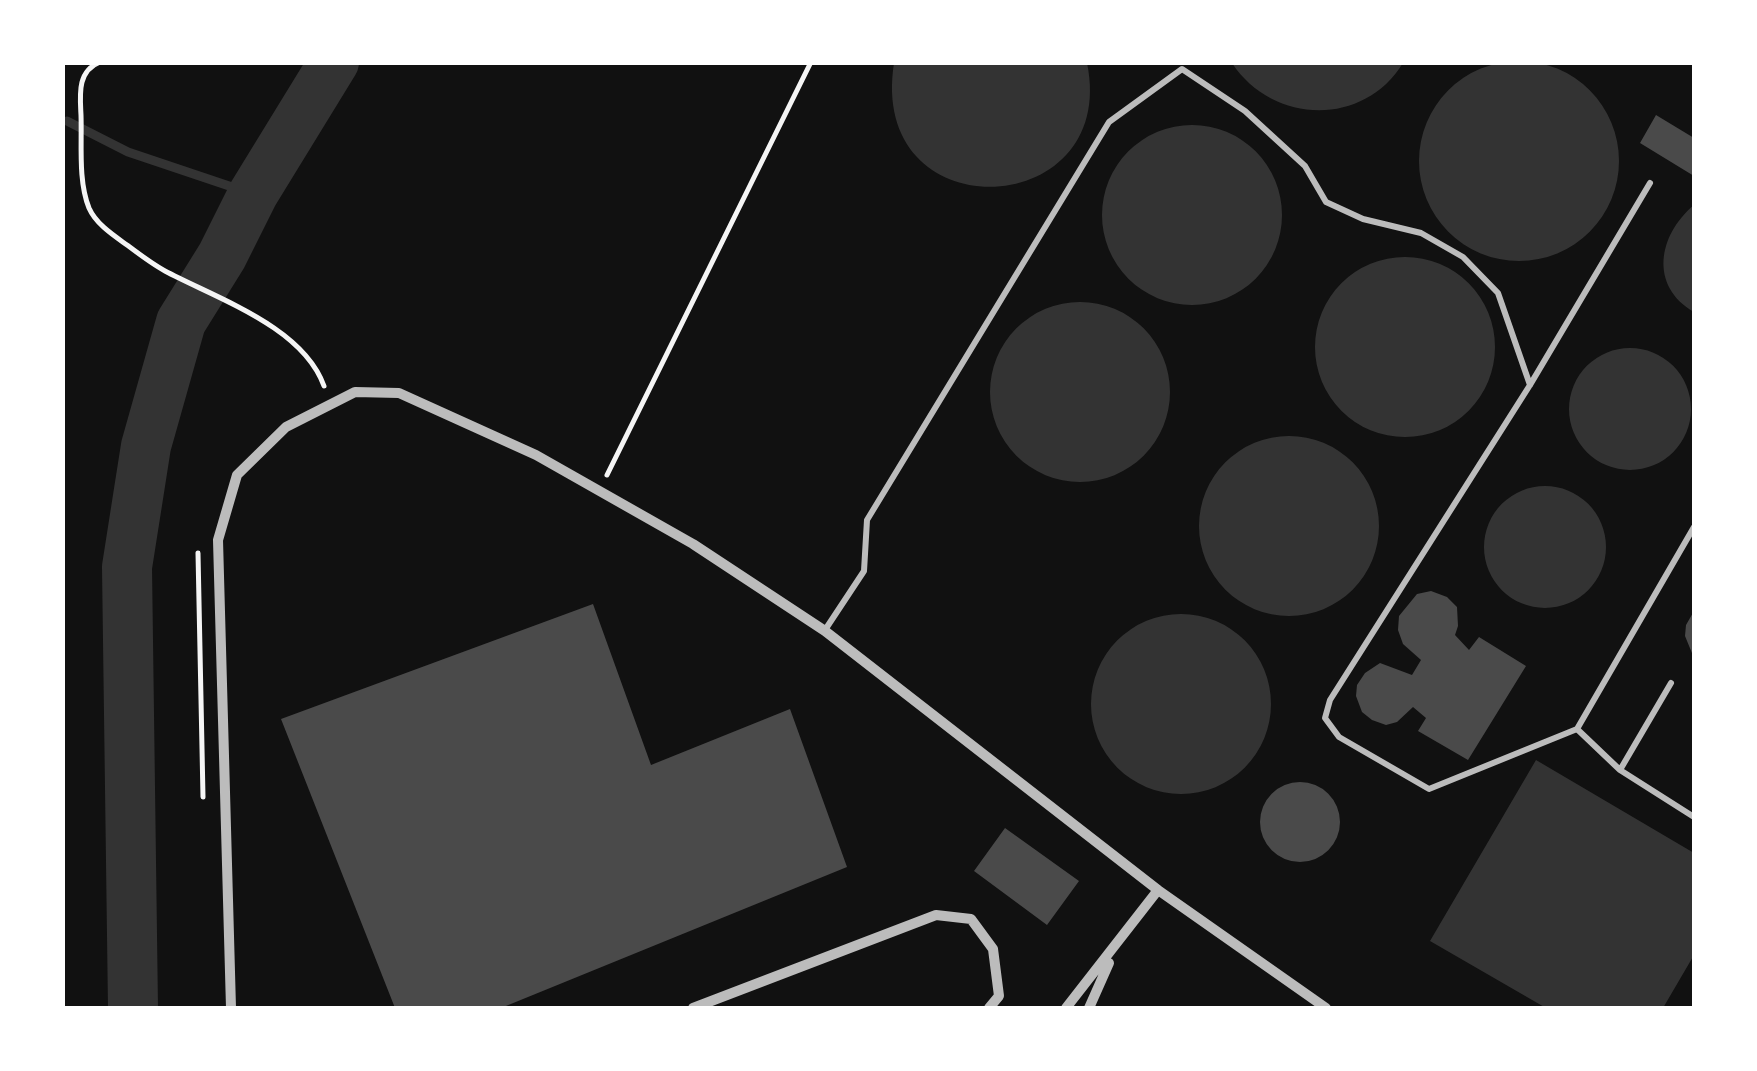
<!DOCTYPE html>
<style>
body{margin:0}
#map{position:relative;width:1757px;height:1071px;overflow:hidden;background:#111;font-family:"Sofia Sans Condensed",sans-serif}
canvas{display:block}
.frame{position:absolute;inset:0;border:65px solid #fff;pointer-events:none}
</style>
<div id="map">
<canvas width="1757" height="1071"></canvas>
<div class="frame"></div>
</div>
<script>
const ctx = document.querySelector('canvas').getContext('2d');
ctx.lineJoin = 'round';
function fillPath(path, color) { ctx.fillStyle = color; ctx.fill(path, 'evenodd'); }
function strokePath(path, color, width, dash) { ctx.strokeStyle = color; ctx.lineWidth = width; ctx.lineCap = dash ? 'butt' : 'round'; ctx.setLineDash(dash || []); ctx.stroke(path); }
fillPath(new Path2D(`
 M1419 161a100 100 0 1 1 200 0a100 100 0 1 1-200 0Z
 M894,63H1087C1120,222 867,234 894,63Z
 M1232,63H1403C1363,128 1272,124 1232,63Z
 M1102 215a90 90 0 1 1 180 0a90 90 0 1 1-180 0Z
 M1694,205V312C1649,286 1658,235 1694,205Z
 M1315 347a90 90 0 1 1 180 0a90 90 0 1 1-180 0Z
 M990 392a90 90 0 1 1 180 0a90 90 0 1 1-180 0Z
 M1569 409a61 61 0 1 1 122 0a61 61 0 1 1-122 0Z
 M1199 526a90 90 0 1 1 180 0a90 90 0 1 1-180 0Z
 M1484 547a61 61 0 1 1 122 0a61 61 0 1 1-122 0Z
 M1091 704a90 90 0 1 1 180 0a90 90 0 1 1-180 0Z
 M1536,760L1694,853V955L1663,1008H1546L1430,941Z`), '#333');
strokePath(new Path2D(`
 M67,121L128,152L253,194`), '#333', 9);
strokePath(new Path2D(`
 M133,1008L127,567L146,446L181,322L222,256L253,194L334,62`), '#333', 50);
fillPath(new Path2D(`
 M1656,115L1694,138V176L1640,143Z
 M1431,591L1447,597L1457,607L1458,626L1455,635L1469,650L1479,637L1526,666L1468,760L1418,731L1426,718L1413,707L1397,722L1386,725L1372,720L1362,712L1356,696L1357,685L1365,673L1380,663L1412,675L1421,660L1403,644L1398,630L1399,616L1417,594Z
 M593,604L651,765L790,709L847,867L501,1008H395L281,719Z
 M1694,611V658L1685,636L1686,625Z
 M1260 822a40 40 0 1 1 80 0a40 40 0 1 1-80 0Z
 M1005,828L1079,881L1047,925L974,871Z`), '#4a4a4a');
strokePath(new Path2D(`
 M100,62C77,71 80,95 81,115C82,144 78,181 89,208C96,224 113,235 127,245C139,254 152,264 165,271C218,299 303,327 324,386
 M607,475L811,62
 M198,553L203,797`), '#f5f5f5', 5);
strokePath(new Path2D(`
 M1650,183L1530,385L1330,700L1325,718L1339,737L1429,789L1577,729L1694,527
 M825,630L864,571L867,520L1109,122L1182,69L1245,111L1305,166L1326,202L1363,219L1421,233L1463,257L1498,293L1530,385
 M1577,729L1620,770L1694,817
 M1620,770L1671,683`), '#bcbcbc', 6);
strokePath(new Path2D(`
 M231,1008L218,540L237,475L286,427L355,392L399,393L536,455L693,544L825,631L1158,890L1326,1008
 M693,1008L936,915L971,919L993,949L999,996L989,1008
 M1066,1008L1158,890
 M1089,1008L1109,963`), '#bcbcbc', 10);
</script>
